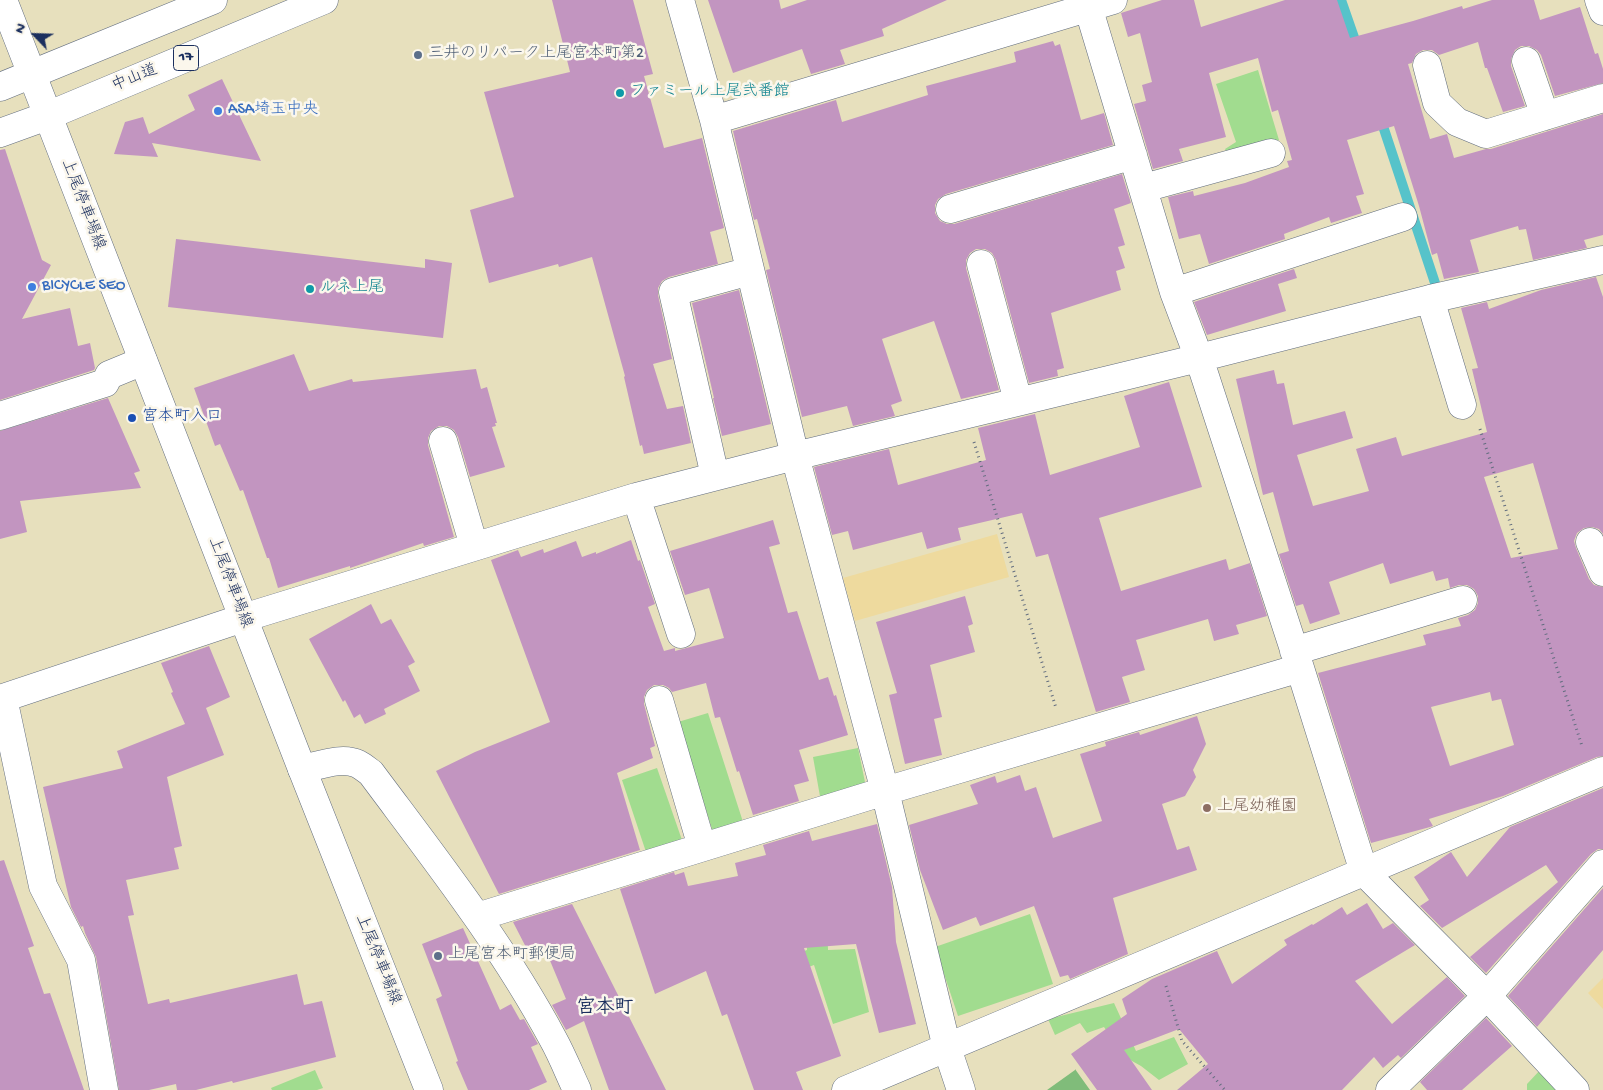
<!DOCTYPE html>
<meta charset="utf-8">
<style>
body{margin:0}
#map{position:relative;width:1603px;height:1090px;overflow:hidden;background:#e7e0bd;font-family:"Gochi Hand",sans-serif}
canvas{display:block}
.north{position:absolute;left:10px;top:10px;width:50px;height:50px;-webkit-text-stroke:4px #fbf7ec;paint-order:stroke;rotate:294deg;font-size:14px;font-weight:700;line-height:20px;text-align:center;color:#1b2f5e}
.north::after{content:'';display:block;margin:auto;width:18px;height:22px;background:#1b2f5e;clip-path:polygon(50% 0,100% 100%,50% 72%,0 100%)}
</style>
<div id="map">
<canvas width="1603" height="1090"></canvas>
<div class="north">N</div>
</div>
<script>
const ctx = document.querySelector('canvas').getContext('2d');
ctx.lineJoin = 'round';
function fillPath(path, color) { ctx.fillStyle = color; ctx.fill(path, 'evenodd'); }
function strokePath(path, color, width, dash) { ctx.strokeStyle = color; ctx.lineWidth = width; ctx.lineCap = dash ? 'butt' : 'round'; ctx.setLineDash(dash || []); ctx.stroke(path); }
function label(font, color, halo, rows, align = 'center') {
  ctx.font = font + ' "Gochi Hand","Klee One",sans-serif'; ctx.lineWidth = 5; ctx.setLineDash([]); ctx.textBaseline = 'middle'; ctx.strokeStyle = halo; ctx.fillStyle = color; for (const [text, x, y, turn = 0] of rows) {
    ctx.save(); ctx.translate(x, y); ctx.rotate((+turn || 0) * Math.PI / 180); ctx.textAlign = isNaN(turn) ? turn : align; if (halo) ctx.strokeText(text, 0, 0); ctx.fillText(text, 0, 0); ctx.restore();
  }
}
fillPath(new Path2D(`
 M1258,70L1279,140L1230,159L1225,149L1236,142L1216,84Z
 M708,713L743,822L713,832L678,722Z
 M858,748L866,787L821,802L813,757Z
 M657,768L683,843L647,855L622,780Z
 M1030,914L1053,984L958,1016L935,947Z
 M827,921L828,950L855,949L869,1012L833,1024L814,965L795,972L790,956L807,950L806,922Z
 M1114,1003L1136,1051L1174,1037L1188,1064L1159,1080L1141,1066L1123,1056L1104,1027L1087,1033L1080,1023L1055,1035L1048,1019Z
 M1542,1068L1562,1090H1527V1084Z
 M315,1070L323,1088L317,1090H272L271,1088Z`), '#a1dc8f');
fillPath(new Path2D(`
 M1075,1069L1090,1090H1047L1075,1070Z`), '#80bc7a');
fillPath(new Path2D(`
 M997,534L1009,577L855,621L843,578Z
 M1603,978V1009L1588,993Z`), '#eeda9e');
strokePath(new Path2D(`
 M1341,0L1358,49
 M1380,117L1436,286`), '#56c3ca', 10);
fillPath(new Path2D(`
 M552,0H633L653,74L644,76L664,148L702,138L724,228L710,232L718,264L669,277L662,281L658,288V295L672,359L653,364L667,409L683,406L691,443L644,454L642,445L640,446L624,377L625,376L592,257L559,267L558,264L489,283L470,210L514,197L484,92L570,72Z
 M708,0H779L781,9L807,0H947L882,29L884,36L840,50L845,64L811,74L802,49L733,73Z
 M1162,0H1194L1201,27L1285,0H1337L1350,38L1413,21L1462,6L1463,9L1492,0H1534L1540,20L1580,7L1595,54L1598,53L1603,69V83L1555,96L1541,55L1537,50L1529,46H1521L1515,50L1511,59V66L1525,106L1503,112L1487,68H1485L1478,42L1439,55L1432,50H1423L1416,54L1412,63L1408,64L1430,139L1447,134L1454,158L1486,149H1491L1603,114V235L1584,240L1587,248L1533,260L1526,229L1519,230L1518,226L1470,240L1479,272L1444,279L1437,253L1432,255L1419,206L1394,126L1347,140L1364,194L1356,196L1362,213L1331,223L1329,217L1284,234L1285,239L1209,264L1200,234L1179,239L1168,197L1193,191L1194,196L1245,183L1289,167L1287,161L1292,160L1278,110L1272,112L1258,58L1209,73L1226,137L1179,149L1183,161L1153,169L1134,104L1146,101L1142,85L1152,82L1140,33L1128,37L1121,13Z
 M1053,41L1055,46L1060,44L1081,120L1104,113L1113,145L946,194L938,199L935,205V213L940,221L947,224H954L1122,174L1131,203L1114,209L1125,245L1118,247L1125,268L1116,271L1121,290L1051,313L1064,368L1057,370L1058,376L1029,383L996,260L992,253L985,249H976L970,253L966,260V268L999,390L961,399L934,321L882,339L902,401L891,405L895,416L853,426L847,406L802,417L766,270L770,269L757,219L754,220L733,131L836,100L842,122L928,95L926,86L1016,62L1014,52Z
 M222,79L261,161L152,143L158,157L114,154L125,122L143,117L149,134L195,110L188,95Z
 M5,149L42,260L51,265L22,319L70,308L78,346L90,343L95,368L94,370L0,400V150Z
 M176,239L425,268V259L452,263L443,338L168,307Z
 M1294,269L1297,278L1278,284L1286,311L1207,335L1194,302Z
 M1596,277L1603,297V534L1599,529L1592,527L1584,528L1577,533L1574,541L1576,548L1589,579L1594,585L1603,587V756L1597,757L1503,796L1429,819L1433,826L1430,827L1371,843L1318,673L1426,645L1423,635L1461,626L1458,618L1468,615L1475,610L1478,603V596L1474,589L1467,585H1459L1450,588L1448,578L1436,581L1433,571L1390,584L1383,563L1329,582L1340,614L1310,624L1303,604L1296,606L1279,554L1289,551L1273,492L1263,495L1236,379L1274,370L1277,384L1284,383L1293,425L1345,411L1353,438L1297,455L1313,506L1369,491L1356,449L1396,437L1402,456L1487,432L1472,369L1478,368L1461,308L1487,302L1489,309L1541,290ZM1533,463L1558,549L1511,558L1484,477ZM1490,692L1492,701L1501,699L1514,745L1450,766L1431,707Z
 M739,290L771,424L722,436L713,398H714L692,303Z
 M294,354L309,391L352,379L353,382L476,369L481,389L487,387L497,423H495L496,426L492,427L505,467L470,477L458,437L454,430L447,426H439L431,431L428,438V445L454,537L424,546L423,543L350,568V566L278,588L269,558H267L243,490L240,491L220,444L215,446L194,388Z
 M1169,382L1202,487L1099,518L1121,591L1226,559L1229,570L1250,563L1267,616L1236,625L1239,634L1214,641L1208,619L1136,640L1145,670L1122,677L1130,702L1096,712L1048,554L1036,557L1022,513L958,528L961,540L927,549L922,532L853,550L848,531L832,535L814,467L889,449L898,485L986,460L978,428L1035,414L1050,475L1140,447L1124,396Z
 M108,398L140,471L134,473L141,488L20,501L27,532L0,539V431Z
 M773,520L780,544L769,547L788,613L797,611L819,680L828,677L834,696L836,695L848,735L799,750L809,781L794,785L799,801L753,815L739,771L737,772L720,717L715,718L706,683L672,692L669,688L663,685H654L647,690L644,697V704L655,746L650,748L653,758L617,773L640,850L499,894L436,771L475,752L550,722L491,560L518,550L521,557L543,549L544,553L576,541L582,557L596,552V554L631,540L638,561L640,560L655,604L648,607L664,651L675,648V651L724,638L709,588L685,595L670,551Z
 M965,596L973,624L968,626L975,652L930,665L942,717L934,719L942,755L905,764L889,695L897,693L876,622Z
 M371,604L381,624L391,619L415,662L408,666L420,691L384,709L386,714L365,724L360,714L354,718L345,700L343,702L309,639Z
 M209,646L230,697L206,708L224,755L167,777L182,846L174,848L179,869L126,880L134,915L128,916L148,1004L169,999L170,1003L297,974L304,1005L322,1001L336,1057L233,1083L232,1081L196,1090H177L176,1084L149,1090H119L96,957L85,933L83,926L81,927L71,907L43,787L123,768L117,751L185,724L171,693L173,692L161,663Z
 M1197,716L1206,744L1193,770L1196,777L1185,796L1162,804L1177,850L1189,846L1197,870L1113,898L1128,954L1070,979L1068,975L1060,977L1034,906L980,926L976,917L943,930L920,870L909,825L978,804L970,785L995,776L997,783L1020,775L1025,791L1036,787L1053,838L1102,821L1080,754L1106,746L1105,742L1139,732L1140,735Z
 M1603,788V849H1598L1591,854L1486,973L1470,957L1558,882L1546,865L1442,928L1420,906L1429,900L1414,877L1451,852L1467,877L1510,827Z
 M877,824L892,887L896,942L916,1024L879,1033L856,944L804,948L841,1056L796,1072L803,1090H754L727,1014L722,1016L706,971L655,994L620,889L674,872L675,875L684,872L688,886L738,876L735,863L766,855L763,845L809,831L812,841Z
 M4,860L34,946L28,948L44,994L50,993L84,1090H0V861Z
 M1603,888V950L1537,1027L1508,996Z
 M1367,903L1383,929L1393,923L1415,945L1355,981L1392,1024L1447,977L1465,996L1401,1058L1398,1055L1383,1068L1374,1057L1342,1090H1177L1208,1064L1179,1029L1124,1050L1152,1090H1097L1071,1054L1127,1014L1122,999L1152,979L1217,951L1232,984L1287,945L1284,940L1312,924L1313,925L1342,907L1347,915Z
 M572,904L666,1090H609L584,1021L566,1030L552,1005L566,999L546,951L540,955H530L513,922Z
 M463,928L500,1010L511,1004L520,1020L524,1019L538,1044L531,1047L547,1082L529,1090H468L456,1062L458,1061L436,999L442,996L422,944Z
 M1486,1018L1512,1046L1462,1090H1427L1420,1082Z`), '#c295c0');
const minor = new Path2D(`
 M680,0L714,120L795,456L885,791L947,1048L961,1090
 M1086,0L1174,292L1199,358L1300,668L1364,872L1487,996L1575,1090
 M1599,0L1603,11
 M1526,61L1545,116
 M1427,65L1437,103L1457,122L1486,134L1603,98
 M714,120L1113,0
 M1144,188L1271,153
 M950,209L1133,155
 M981,264L1018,401
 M1174,292L1403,217
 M1430,299L1462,405
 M0,416L105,383L109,375L143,361
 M443,441L474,546
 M715,476L673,292L750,271
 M636,497L681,634
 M1590,542L1603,572
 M1294,651L1463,600
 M3,698L43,886L81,960L104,1090
 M0,699L243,618L636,497L795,456L1199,358L1430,299L1603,260
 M659,700L702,847
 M302,769C318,766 342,756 358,764C362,766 367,770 371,773C435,859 502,944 553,1039C562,1055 569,1073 577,1090
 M477,917L885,791L1300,668
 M846,1090L1603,771
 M1390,1090L1487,996L1603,864`);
const major = new Path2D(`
 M3,0L302,769L429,1090`);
const highway = new Path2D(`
 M0,87L213,0
 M0,133L47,116L324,0`);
strokePath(minor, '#626d7f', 29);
strokePath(major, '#626d7f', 29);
strokePath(highway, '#626d7f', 29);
strokePath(new Path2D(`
 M1480,429L1582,746
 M974,442L1056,708
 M1166,986L1182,1041L1225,1090`), '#626d7f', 3, [1, 4]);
strokePath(minor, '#fff', 28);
strokePath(major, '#fff', 28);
strokePath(highway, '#fff', 28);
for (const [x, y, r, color] of [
 [418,55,5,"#5c6f8a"],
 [620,93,5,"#0f9aa8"],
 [218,111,5,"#3f7fe0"],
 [32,287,5,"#3f7fe0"],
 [310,289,5,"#0f9aa8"],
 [132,418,5,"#1a4fb4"],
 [1207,808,5,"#8d6e63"],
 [438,956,5,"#5c6f8a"]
]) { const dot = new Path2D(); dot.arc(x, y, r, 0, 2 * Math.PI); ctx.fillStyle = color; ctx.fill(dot); strokePath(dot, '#fbf7ec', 2); }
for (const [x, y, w] of [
 [186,58,25]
]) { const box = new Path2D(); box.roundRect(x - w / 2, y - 12.5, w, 25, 4); ctx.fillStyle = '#fbf7ec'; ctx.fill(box); strokePath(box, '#1b2f5e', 1); }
label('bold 15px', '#1b2f5e', null, [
 ["17",186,58]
]);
label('16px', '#4e5e75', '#fbf7ec', [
 ["三井のリパーク上尾宮本町第2",428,55],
 ["上尾宮本町郵便局",448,956]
], 'left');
label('16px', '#1b2f5e', '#fbf7ec', [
 ["中山道",135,79,-22],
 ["上尾停車場線",82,205,69],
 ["上尾停車場線",229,583,69],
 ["上尾停車場線",377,960,68]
]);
label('16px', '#0d838f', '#fbf7ec', [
 ["ファミール上尾弐番館",630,93],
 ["ルネ上尾",320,289]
], 'left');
label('16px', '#366cbe', '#fbf7ec', [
 ["ASA埼玉中央",228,111],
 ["BICYCLE SEO",42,287]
], 'left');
label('16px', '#164399', '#fbf7ec', [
 ["宮本町入口",142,418]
], 'left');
label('16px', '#785e54', '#fbf7ec', [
 ["上尾幼稚園",1217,808]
], 'left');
label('bold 19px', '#1b2f5e', '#fbf7ec', [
 ["宮本町",605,1009]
]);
</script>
